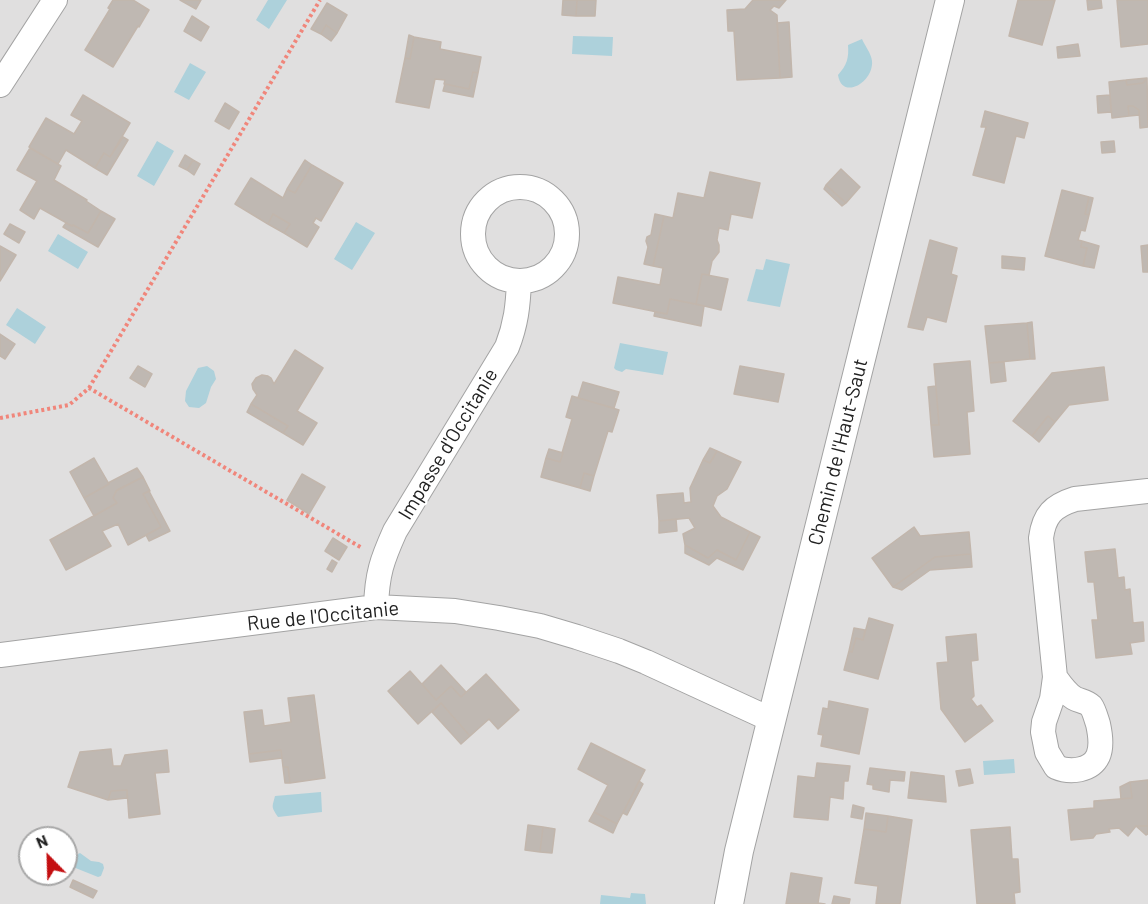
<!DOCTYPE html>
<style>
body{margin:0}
#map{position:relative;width:1148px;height:904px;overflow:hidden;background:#f1eee9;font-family:Barlow,sans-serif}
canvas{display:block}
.north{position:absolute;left:18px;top:826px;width:60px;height:60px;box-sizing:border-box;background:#fff;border:2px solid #a7a7a7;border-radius:50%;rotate:337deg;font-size:16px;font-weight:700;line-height:24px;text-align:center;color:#222}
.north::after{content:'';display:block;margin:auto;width:21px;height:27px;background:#c40f11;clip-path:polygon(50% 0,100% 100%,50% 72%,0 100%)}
</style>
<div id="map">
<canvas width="1148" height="904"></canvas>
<div class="north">N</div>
</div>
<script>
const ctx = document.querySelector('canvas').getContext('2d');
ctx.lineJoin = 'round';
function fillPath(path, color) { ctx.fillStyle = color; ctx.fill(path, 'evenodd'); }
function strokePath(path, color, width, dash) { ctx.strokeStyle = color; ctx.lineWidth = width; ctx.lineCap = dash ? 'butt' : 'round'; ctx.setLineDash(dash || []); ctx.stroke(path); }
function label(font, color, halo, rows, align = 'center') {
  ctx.font = font + ' Barlow,sans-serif'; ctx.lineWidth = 4.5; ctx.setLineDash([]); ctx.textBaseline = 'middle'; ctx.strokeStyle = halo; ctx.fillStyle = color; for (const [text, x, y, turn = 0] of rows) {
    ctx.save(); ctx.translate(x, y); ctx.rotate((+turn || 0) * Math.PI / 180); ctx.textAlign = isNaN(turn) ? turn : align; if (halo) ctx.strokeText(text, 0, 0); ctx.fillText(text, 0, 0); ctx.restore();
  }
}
fillPath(new Path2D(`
 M0,0H1148V904H0ZM30,838H66V874H30Z`), '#e0dfdf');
fillPath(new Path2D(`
 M268,0H287L269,29L256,20Z
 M573,36L613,37L612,56L572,54Z
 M862,39C865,46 871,53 872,61C874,82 842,101 838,75C847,65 849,58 848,45Z
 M190,63L206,72L189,100L174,92Z
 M157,141L174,151L154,186L137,176Z
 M356,222L375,233L352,270L334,259Z
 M58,234L88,252L78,269L48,251Z
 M766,259L790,264L780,307L747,301L756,269L763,270Z
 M17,308L46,327L35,344L6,325Z
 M620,343L668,352L663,375L626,369L622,372L616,370L614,368Z
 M207,366L214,371L216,379L211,387L206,403L199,408L189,407L185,401L186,391L198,368Z
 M1014,759L1015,773L984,775L983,761Z
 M321,792L322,812L278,817C271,806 272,808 275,796Z
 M80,853L91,861L99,862L103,864L104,868L101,876L98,877L73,867C72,862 75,855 80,853Z
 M631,893L645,894L646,904H600L601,895L630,898Z`), '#add1db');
const building = new Path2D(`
 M113,0H133L149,10L139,27L138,26L113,67L85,50L110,9L108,8Z
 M180,0H201L196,9Z
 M563,0H577L576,16L562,15Z
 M577,0H596L595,16H576Z
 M753,0H786L779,8L774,6L770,10L777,15L780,78L737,80L734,31H728L727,10L745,9Z
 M1018,0H1055L1042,45L1009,36Z
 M1087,0H1101L1102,8L1088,10Z
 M1117,0H1148V44L1121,47Z
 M327,3L347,15L337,33L326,25L321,34L311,29Z
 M192,16L209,27L201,41L184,31Z
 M789,22L792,77L780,78L777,23Z
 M326,25L337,33L331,41L321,34Z
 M409,35L414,37L410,59L405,58Z
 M414,37L441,42L440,49L481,57L478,73L473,72L469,89L445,84H444L445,80L435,79L429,108L396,102L405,58L410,59Z
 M1078,44L1080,56L1058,58L1057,47Z
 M473,72L478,73L473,97L443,91L445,84L469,89Z
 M1147,78L1143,83L1127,85L1126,80Z
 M1147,78L1148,127L1140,128L1139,110L1133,106H1128L1129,116L1112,118L1109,82L1126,80L1127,85L1143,83Z
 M83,95L130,123L110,157L104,153L95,168L66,150L58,164L29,147L46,118L74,134L82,121L71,115Z
 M1110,95L1111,112L1098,113L1097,96Z
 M225,103L239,112L229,129L215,121Z
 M1128,106H1133L1139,110V115L1129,116Z
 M985,111L1028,123L1024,138L1016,136L1004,183L973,175L986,127H981Z
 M123,137L128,140L107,175L95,168L104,153L110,157Z
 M1114,141L1115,152L1102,153L1101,142Z
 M30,148L61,166L54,180L87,200L86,201L101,211L88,233L73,225L72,226L40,208L34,219L20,210L37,181L17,170Z
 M185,155L193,160L187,170L179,166Z
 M193,160L200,164L194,175L187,170Z
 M305,160L312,165L295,193L287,189Z
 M312,165L343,183L321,221L316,218L313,223L319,227L307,247L284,233L290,224L273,214L268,224L235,204L251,178L283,198L287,189L295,193Z
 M841,169L860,187L846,203L826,185Z
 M710,172L760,183L752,218L731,214L728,230L719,228L717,240L719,245V252L712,261L709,275L702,274L696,304L670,299L667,314L613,303L618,277L660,285L663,268L653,266L664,216L673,218L678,193L704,198Z
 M826,185L846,203L842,206L824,189Z
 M1062,190L1089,197L1085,214L1089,215L1085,231L1081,230L1078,240L1082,241L1081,247L1087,248L1083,266L1045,256Z
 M1089,197L1093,198L1089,215L1085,214Z
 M101,211L115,219L98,247L63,227L66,223L72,226L73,225L88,233Z
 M273,214L290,224L284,233L268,224Z
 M655,214L664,216L653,266L644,264L648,247L646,241L647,237L651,235Z
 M10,224L25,232L19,243L4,234Z
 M930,240L957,248L951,274L957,276L946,322L927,317L923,330L908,327Z
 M1082,241L1099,246L1094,268L1083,266L1087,248L1081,247Z
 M1148,245V272H1143L1141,246Z
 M0,246L16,255L0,281Z
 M1002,256L1025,258L1024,270L1002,268Z
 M702,274L728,279L721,310L696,304Z
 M670,299L704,306L701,326L654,316L655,312L667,314Z
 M1032,322L1035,359H1030L1027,323Z
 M1027,323L1030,359L989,363L985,326Z
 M0,334L15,344L5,359L0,356Z
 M295,350L323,368L297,411L317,423L303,445L283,433L288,426L251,404L257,395L253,389L252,384L256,378L262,375L268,376L271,378L274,384Z
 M970,361L974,411L967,412L970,454L934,457L931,425H939L934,364Z
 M1004,362L1006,381L991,383L989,363Z
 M138,366L152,374L145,387L130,378Z
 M740,366L784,374L778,402L734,394Z
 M1104,367L1108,400L1069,405L1055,422L1048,416L1032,436L1013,421L1052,373Z
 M583,382L619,392L614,408L578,398Z
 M936,386L939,425H931L928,387Z
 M572,396L619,410L612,432L608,431L594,476L584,473L580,488L541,477L546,458L560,462L563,453H562L572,419L566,417Z
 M251,404L288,426L283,433L247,412Z
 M1048,416L1055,422L1039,442L1032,436Z
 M710,448L717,451L710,463L703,460Z
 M549,449L563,453L560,462L546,458Z
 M717,451L741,462L727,489L717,496L713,506L721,517L750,532L736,560L717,550L708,558L685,545L683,534L695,528L689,518L659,521L657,495L683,493L684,503L691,502L690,488L703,460L710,463Z
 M94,458L109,484L84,498L70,472Z
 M137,468L143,477L117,490L113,498L117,503L94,516L84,498L109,484L108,483Z
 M584,473L594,476L590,491L580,488Z
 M302,474L325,487L309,514L287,500Z
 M143,477L150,491L143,494L161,527L128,545L118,524L102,531L111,546L66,570L50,540L117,503L113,498L116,491Z
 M149,491L170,531L149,541L146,535L161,527L143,494Z
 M676,519L677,531L659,533V521Z
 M914,527L920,536L969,532L971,554L935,557L893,587L872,558Z
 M750,532L760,537L743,570L717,558L709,565L685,553V545L708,558L717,550L736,560Z
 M333,538L347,547L339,560L325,551Z
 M1115,549L1118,578L1124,577L1125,590L1130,589L1133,623L1143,622L1144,641L1130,643L1132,654L1096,658L1092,620H1098L1094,582H1088L1085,552Z
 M971,554L972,567L930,570L902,590L893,587L935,557Z
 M332,560L337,563L332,572L327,569Z
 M869,618L893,625L878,679L844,670L849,651L852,652L856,638L863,640Z
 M854,628L865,630L863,640L856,638L852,652L849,651Z
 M976,634L978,660L971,661L974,696L971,699L977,707L981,705L993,721L965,742L941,709L937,663L948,662L946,637Z
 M441,665L466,692L461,697L451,686L436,700L422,684Z
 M410,671L436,700L451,686L461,697L486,674L519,710L498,729L489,719L470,736L441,703L418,724L388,691Z
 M314,695L325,778L290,783L288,767H283L281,750L249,754L244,712L262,710L264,726L291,722L288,698Z
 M829,701L868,709L859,754L821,746L823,735L818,734L823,708L828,709Z
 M441,703L470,736L461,744L432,712Z
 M591,743L645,770L617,824L594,812L608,785L578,769Z
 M111,749L113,766H121L125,755L167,750L169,772L155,773L160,814L129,818L127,790L111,791L108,800L68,787L80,752Z
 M281,750L282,758L250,762L249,754Z
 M817,763L850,766L848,781H844L843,799L830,797L828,820L794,817L798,776L815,778Z
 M283,767H288L290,783H285Z
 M870,768L905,772L904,781L890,780L889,792L873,789V785L867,784Z
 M970,769L973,783L959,786L956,771Z
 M911,772L944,776L946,802L908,798Z
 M1148,780V826H1136L1128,836L1119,828L1109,829L1110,832L1096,834L1093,838L1071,840L1068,810L1094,808V801L1132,798L1130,782Z
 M639,781L643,784L627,815L623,813Z
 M1130,782L1132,798L1121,799L1120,787Z
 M127,790V798L108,800L111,791Z
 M853,805L864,808L862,819L851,817Z
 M594,812L617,824L613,833L589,821Z
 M866,813L888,816L886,832L864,829Z
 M888,816L912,820L900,904H876L878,886L855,883L864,829L886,832Z
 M528,825L543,827L540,852L525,850Z
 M1136,826H1148V834L1146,835Z
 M543,827L555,829L552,853L540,852Z
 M1010,827L1012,859H1018L1020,892L1014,893L1015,904H977L971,830Z
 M791,873L822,878L818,903L825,904H786Z
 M73,880L97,891L93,898L70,887Z
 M834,896L850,899L849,904H832Z`);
fillPath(building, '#bfb8b2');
strokePath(building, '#c2b6ac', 1.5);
const minor = new Path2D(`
 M0,85L55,0
 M473 234a47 47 0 1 1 94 0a47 47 0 1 1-94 0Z
 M376,607C377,574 382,560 395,531L507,347C516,324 518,306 519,281
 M0,655L376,607L455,611L499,618L540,626L577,637L619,651L646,662L772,720
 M1055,677C1060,684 1066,693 1074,698C1079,701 1086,701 1091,706C1094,710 1096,718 1098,724C1100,733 1102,747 1098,756C1091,771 1070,773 1056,767L1047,752L1043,732L1044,722L1052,699L1055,677L1041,538C1044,515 1053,506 1075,499L1148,491`);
const tertiary = new Path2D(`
 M729,904L739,851L950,0`);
strokePath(minor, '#a3a3a3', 26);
strokePath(tertiary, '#a3a3a3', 30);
strokePath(new Path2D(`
 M89,388L320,0
 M0,418L69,405L89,388L362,548`), '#f0867b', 4, [3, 3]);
strokePath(minor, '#fff', 24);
strokePath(tertiary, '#fff', 28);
label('20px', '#222', '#fff', [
 ["Impasse d'Occitanie",448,444,-59],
 ["Chemin de l'Haut-Saut",838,452,-76],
 ["Rue de l'Occitanie",323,616,-6]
]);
</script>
